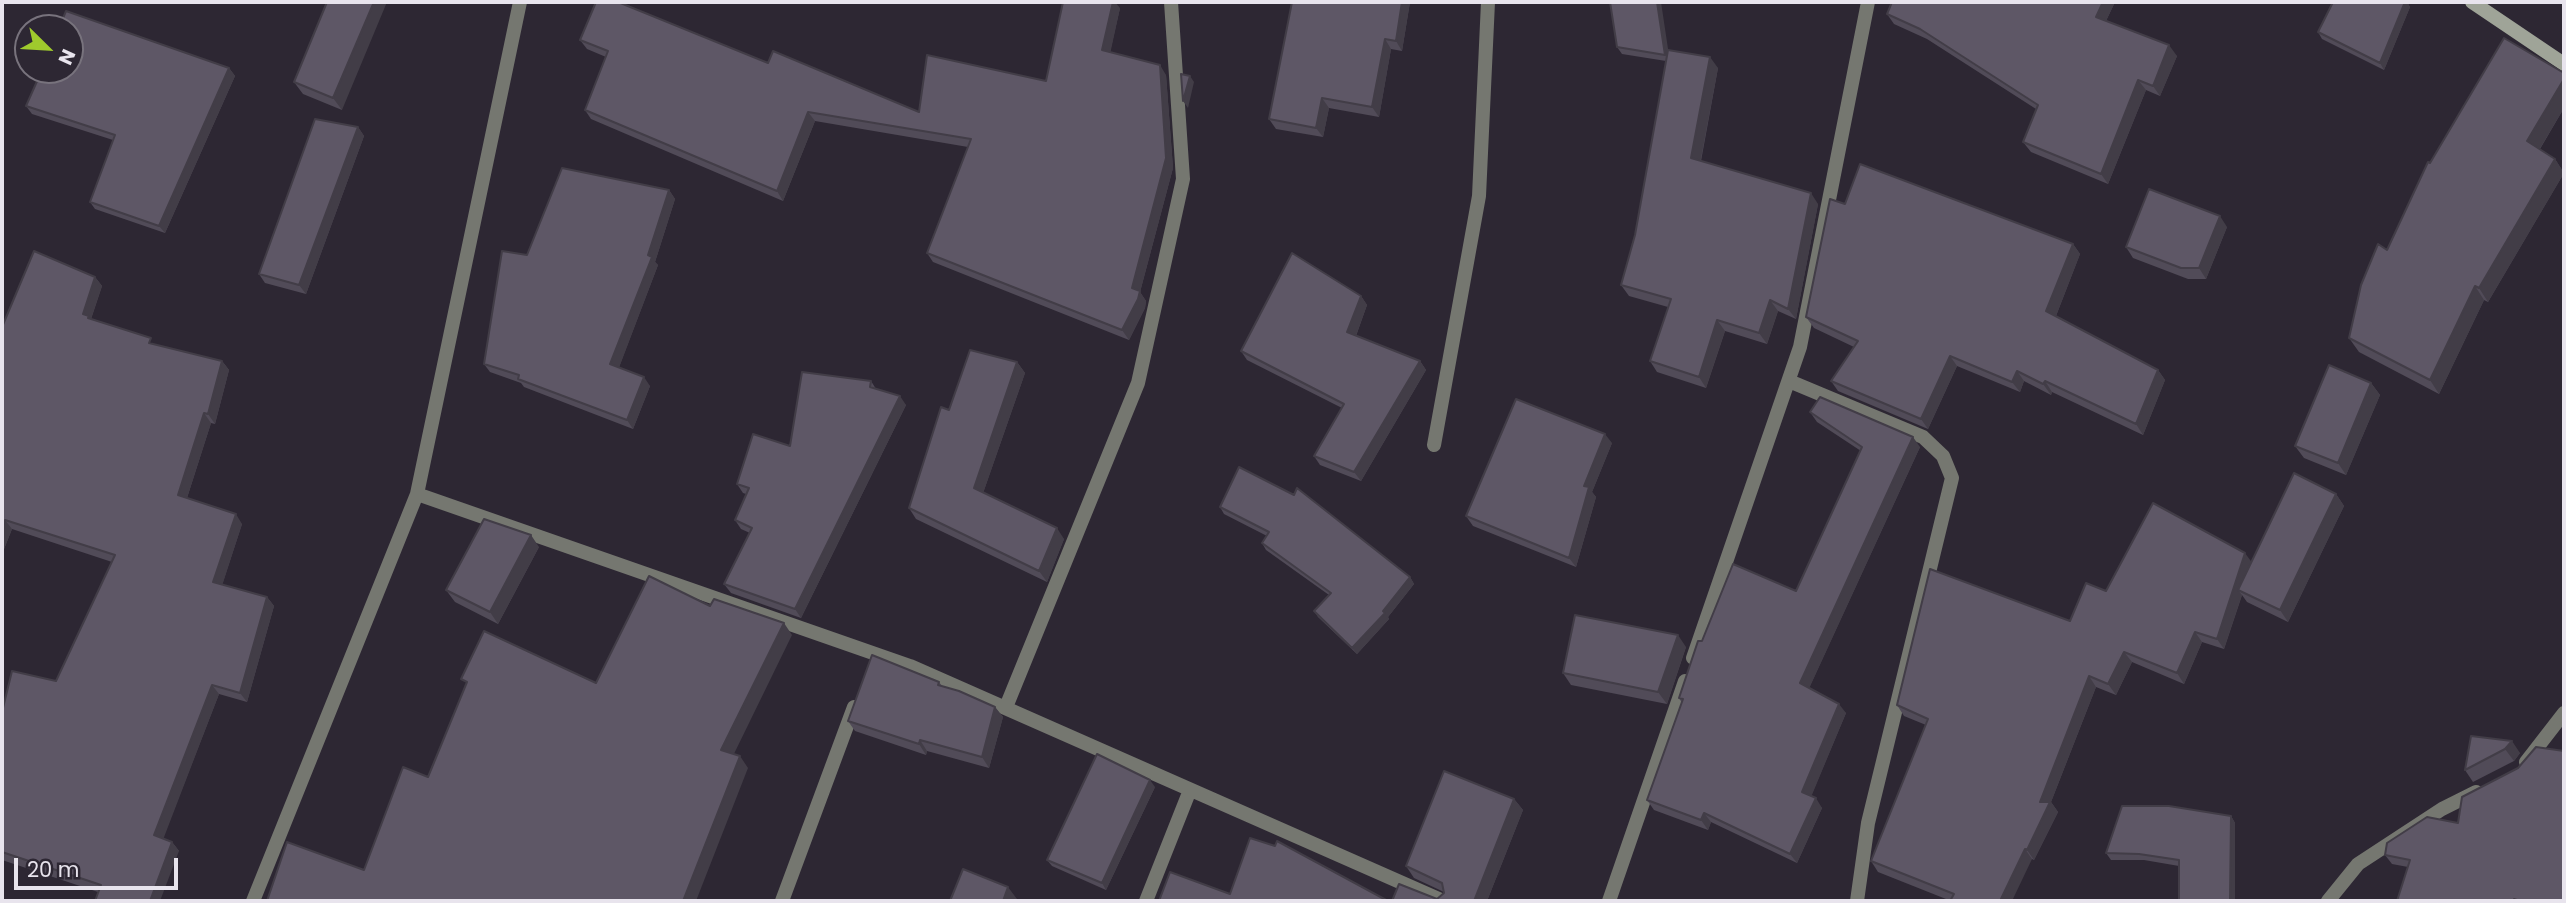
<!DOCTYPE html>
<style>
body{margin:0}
#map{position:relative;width:2566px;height:903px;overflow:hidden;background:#2d2733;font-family:Poppins,sans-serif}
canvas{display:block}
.frame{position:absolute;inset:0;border:4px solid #e8e4ed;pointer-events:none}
.north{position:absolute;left:14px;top:14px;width:70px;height:70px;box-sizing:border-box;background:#2d2733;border:2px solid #78737d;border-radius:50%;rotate:114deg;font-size:19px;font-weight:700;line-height:28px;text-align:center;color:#e8e4ed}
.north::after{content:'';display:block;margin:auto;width:24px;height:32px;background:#9fca2d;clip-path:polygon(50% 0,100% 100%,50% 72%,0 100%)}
.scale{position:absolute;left:14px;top:858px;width:164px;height:32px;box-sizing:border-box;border:4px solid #e8e4ed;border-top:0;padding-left:9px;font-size:21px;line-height:24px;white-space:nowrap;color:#e8e4ed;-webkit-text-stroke:5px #2d2733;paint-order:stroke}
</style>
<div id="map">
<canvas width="2566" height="903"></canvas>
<div class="frame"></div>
<div class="north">N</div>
<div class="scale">20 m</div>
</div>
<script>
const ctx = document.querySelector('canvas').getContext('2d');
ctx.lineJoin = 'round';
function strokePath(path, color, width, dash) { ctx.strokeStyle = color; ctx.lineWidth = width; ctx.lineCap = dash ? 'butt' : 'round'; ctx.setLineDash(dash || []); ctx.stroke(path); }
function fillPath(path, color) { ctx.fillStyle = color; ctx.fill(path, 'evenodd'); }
strokePath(new Path2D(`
 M1789,381L1923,437L1943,456L1952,478L1868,823L1857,901
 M1434,445L1479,196L1488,2
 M417,494L910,666L1443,901
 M1693,658L1800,347L1868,2
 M1006,707L1138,383L1183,179L1171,2
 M2526,762L2564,713
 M253,901L417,494L520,2
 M782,901L854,707
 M1146,901L1190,790
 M1609,901L1685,681
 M2328,901L2358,864L2442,809L2476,792`), '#757770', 14);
strokePath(new Path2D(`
 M2472,2L2564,64`), '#9fa498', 14);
fillPath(new Path2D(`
 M327,2L342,110L303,94L294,82Z
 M1292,2H1410L1402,51L1391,49L1379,117L1329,108L1323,137L1276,129L1269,119Z
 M1892,2H2115L2106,21L2177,56L2160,96L2146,90L2108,184L2031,152L2023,142L2036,109L1927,39L1894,24L1887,14Z
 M2333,2H2407L2410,7L2384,70L2322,39L2318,32Z
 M1120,8L1110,52L1166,75L1173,168L1140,292L1146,301L1145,308L1129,340L933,262L927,253L968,147L815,121L783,201L591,119L585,110L606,57L587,49L580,40L768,63L919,112L1046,81Z
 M1617,47L1668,51L1718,68L1701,161L1818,204L1796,319L1778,311L1767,344L1725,331L1706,388L1657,372L1650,361L1668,307L1629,296L1621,285L1635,235L1666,61L1622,54Z
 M229,68L235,76L165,233L95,209L90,202L113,140L32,114L26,106Z
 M2564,73V108L2540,149L2555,159L2564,173L2488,302L2484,300L2439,394L2359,352L2349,338L2387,250L2430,163Z
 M358,127L364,136L306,294L265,283L259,274Z
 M669,190L675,199L655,262L658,265L619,367L650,386L633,429L524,387L521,383L490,372L484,364L527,255Z
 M1845,204L2073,244L2080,254L2056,316L2158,370L2165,380L2143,435L2052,392L2051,395L2024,381L2020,392L1957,366L1928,429L1838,391L1831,381L1854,347L1814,328L1806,317Z
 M2227,227L2206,279H2188L2133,258L2126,247Z
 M95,277L102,286L91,319L156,345L222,361L229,370L215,424L211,423L187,498L242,524L222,585L267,597L274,606L247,702L219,694L163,838L172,842L179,851L98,892L2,860V712L56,681L112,562L12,529L2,554V327Z
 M1361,296L1367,305L1356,336L1420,361L1426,370L1361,481L1320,465L1314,456L1342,408L1247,360L1241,351Z
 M1017,362L1025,373L983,493L1064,539L1047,582L916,519L909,508L949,410Z
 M871,381L876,389L906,405L801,618L731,593L724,584L750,533L741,529L735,520L746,494L743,493L737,484L790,446Z
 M2371,383L2380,395L2346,475L2304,458L2295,446Z
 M1810,412L1920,447L1809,688L1846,713L1811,796L1822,808L1797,863L1711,822L1708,830L1654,810L1647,800L1682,703L1679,698L1702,641L1796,591L1861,451L1817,422Z
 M1612,443L1592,492L1596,497L1576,567L1473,526L1466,516Z
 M2336,494L2344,506L2288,622L2247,602L2242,595L2224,649L2202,642L2184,684L2132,662L2116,695L2096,687L2051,802L2058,812L2034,860L2032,859L1951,901L1878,872L1871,861L1926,725L1904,716L1897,705L2070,621L2106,591L2251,562Z
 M1220,507L1410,577L1414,584L1388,617L1389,619L1357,654L1318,617L1314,611L1329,595L1266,550L1262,543L1267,536L1224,514Z
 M539,547L498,624L455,602L446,590Z
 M1686,647L1667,704L1571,685L1563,673Z
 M939,682L942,686L995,707L1003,717L989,768L927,751L926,755L855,731L848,721Z
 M2471,736L2520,753L2514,761L2473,782L2465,770Z
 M1155,787L1106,890L1052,866L1047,860Z
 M1514,799L1523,810L1487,901H1392L1437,899L1444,892L1414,878L1406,866Z
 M2231,816L2235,823L2179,866L2144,860H2111L2106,853Z
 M2458,823L2564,901H2397L2408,867L2392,864L2385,855Z`), '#514b58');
fillPath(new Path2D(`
 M374,2H387L342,110L333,98Z
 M1113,2H1115L1120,8L1109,59L1102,50Z
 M1402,2H1410L1402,51L1396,41Z
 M1657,2H1661L1670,62L1665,55Z
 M2103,2H2115L2103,27L2096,17Z
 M2405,2H2407L2410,7L2384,70L2380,63Z
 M1385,39L1391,49L1379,117L1372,107Z
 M2169,45L2177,56L2160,96L2153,86Z
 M1710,57L1718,68L1699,169L1691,158Z
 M1160,65L1166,75L1173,168L1140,292L1146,301L1145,308L1129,340L1122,330L1132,288Z
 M229,68L235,76L165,233L159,226Z
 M1190,76L1194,82L1188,108L1183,101Z
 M2564,79V108L2536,155L2527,141Z
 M2138,80L2146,90L2108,184L2101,174Z
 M1322,98L1329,108L1323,137L1316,128Z
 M808,112L815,121L783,201L777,191Z
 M358,127L364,136L306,294L299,285Z
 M2555,159L2564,173L2488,302L2479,288Z
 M669,190L675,199L655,262L658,265L617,373L610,364L648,255Z
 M1811,193L1818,204L1796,319L1788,309Z
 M2220,216L2227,227L2206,279L2199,268Z
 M2073,244L2080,254L2054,321L2046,311Z
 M95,277L102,286L91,319L96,325L83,314Z
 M2475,286L2484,300L2439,394L2430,380Z
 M1361,296L1367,305L1354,341L1347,332Z
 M1770,300L1778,311L1767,344L1759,333Z
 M1717,320L1725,331L1706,388L1699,377Z
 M1950,356L1957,366L1928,429L1921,419Z
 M222,361L229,370L215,424L208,414Z
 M1420,361L1426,370L1361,481L1354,472Z
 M1017,362L1025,373L981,499L974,488Z
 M2158,370L2165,380L2143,435L2136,424Z
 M2017,371L2024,381L2020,392L2012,382Z
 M644,377L650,386L633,429L627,420Z
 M2045,381L2052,392L2051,395L2043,384Z
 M2371,383L2380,395L2346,475L2338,463Z
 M900,396L906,405L801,618L795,609Z
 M204,413L211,423L185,504L178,495Z
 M1605,434L1612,443L1592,492L1596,497L1576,567L1569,558L1584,486Z
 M1913,437L1920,447L1807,693L1800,683Z
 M2336,494L2344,506L2288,622L2280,610Z
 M236,514L242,524L220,592L213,582Z
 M5,520L12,529L2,554V528Z
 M1057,528L1064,539L1047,582L1039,571Z
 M531,535L539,547L498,624L490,612Z
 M2245,553L2253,564L2238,590L2242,595L2224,649L2217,639Z
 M1410,577L1414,584L1388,617L1389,619L1357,654L1352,648L1383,611Z
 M267,597L274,606L247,702L240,693Z
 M784,623L792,635L730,762L721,750Z
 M2195,632L2202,642L2184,684L2177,673Z
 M1678,635L1686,647L1667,704L1658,692Z
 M2124,652L2132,662L2116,695L2108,684Z
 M2089,676L2096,687L2051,802L2058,812L2034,860L2027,850L2040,802Z
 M212,685L219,694L161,845L154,835Z
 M1839,704L1846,713L1809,802L1802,792Z
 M995,707L1003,717L989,768L982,757Z
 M920,740L927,751L926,755L919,744Z
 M2512,741L2520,753L2514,761L2505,749Z
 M740,756L748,768L696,901H683Z
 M1150,780L1155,787L1106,890L1102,883Z
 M1816,798L1822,808L1797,863L1790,854Z
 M1514,799L1523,810L1487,901H1474Z
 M1704,813L1711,822L1708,830L1701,820Z
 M2231,816L2235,823V901H2230Z
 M172,842L179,851L160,901H150Z
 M2025,849L2032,859L2012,901H2000Z
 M1008,887L1017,899L1016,901H1003Z`), '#423d47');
const building = new Path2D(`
 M327,2H374L333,98L294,82Z
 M596,2H618L768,63L773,51L919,112L927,55L1046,81L1063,2H1113L1102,50L1160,65L1166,158L1132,288L1140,291L1138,299L1122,330L927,253L971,139L808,112L777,191L585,110L608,51L580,40Z
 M1292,2H1402L1396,41L1385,39L1372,107L1322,98L1316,128L1269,119Z
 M1610,2H1657L1665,55L1617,47Z
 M1892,2H2103L2096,17L2169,45L2153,86L2138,80L2101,174L2023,142L2038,105L1920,29L1887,14Z
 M2333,2H2405L2380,63L2318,32Z
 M66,11L229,68L159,226L90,202L115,135L26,106L42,70H70V28H59Z
 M2504,38L2564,73V79L2527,141L2555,159L2479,288L2475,286L2430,380L2349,338L2361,285L2378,244L2387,250L2428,162L2430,163Z
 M1668,50L1710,57L1691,158L1811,193L1788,309L1770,300L1759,333L1717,320L1699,377L1650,361L1671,299L1621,285L1635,235Z
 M1181,74L1190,76L1183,101Z
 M315,119L358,127L299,285L259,274Z
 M1860,164L2073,244L2046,311L2158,370L2136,424L2045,381L2043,384L2017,371L2012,382L1950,356L1921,419L1831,381L1858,341L1806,317L1830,199L1845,204Z
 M562,168L669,190L648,255L652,257L610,364L644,377L627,420L518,379L519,375L484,364L502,251L527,255Z
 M2149,189L2220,216L2199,268H2181L2126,247Z
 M34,251L95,277L83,314L89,316L88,318L151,338L149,343L222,361L208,414L204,413L178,495L236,514L213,582L267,597L240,693L212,685L154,835L172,842L150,901H95L101,885L2,852V712L12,671L56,681L115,555L5,520L2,528V327Z
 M1292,253L1361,296L1347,332L1420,361L1354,472L1314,456L1344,404L1241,351Z
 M970,350L1017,362L974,488L1057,528L1039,571L909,508L941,407L949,410Z
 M2329,365L2371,383L2338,463L2295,446Z
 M802,372L871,381L870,387L900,396L795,609L724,584L752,528L735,520L749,488L737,484L753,434L790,446Z
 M1820,397L1913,437L1800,683L1839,704L1802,792L1816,798L1790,854L1704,813L1701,820L1647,800L1683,699L1679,698L1698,641H1702L1733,564L1796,591L1862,447L1810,412Z
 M1516,399L1605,434L1584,486L1589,487L1569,558L1466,516Z
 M1239,467L1294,495L1297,488L1410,577L1383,611L1385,613L1352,648L1314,611L1331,593L1262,543L1269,532L1220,507Z
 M2294,473L2336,494L2280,610L2238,590Z
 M2153,503L2245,553L2217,639L2195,632L2177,673L2124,652L2108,684L2089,676L2040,802H2050L2027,850L2025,849L2000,901H1950L1954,894L1871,861L1928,719L1897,705L1930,569L2070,621L2086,583L2106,591Z
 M484,519L531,535L490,612L446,590Z
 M649,576L710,606L714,599L784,623L721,750L740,756L683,901H267L287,842L364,870L403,767L428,777L467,682L461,679L484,631L596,683Z
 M1575,615L1678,635L1658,692L1563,673Z
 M872,655L939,682L938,685L959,691L995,707L982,757L920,740L919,744L848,721Z
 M2471,736L2512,741L2505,749L2465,770Z
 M2536,747L2564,751V901H2520L2514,899V901H2397L2410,860L2385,855L2387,843L2427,817L2458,823L2462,797L2518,768Z
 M1097,754L1150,780L1102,883L1047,860Z
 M1444,771L1514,799L1474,901H1392L1399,884L1437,899L1444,893L1442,883L1406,866Z
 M2122,806H2169L2231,816L2230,901H2179V860L2139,854L2106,853Z
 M1250,838L1275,846L1277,841L1388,901H1159L1170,872L1230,894Z
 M963,869L1008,887L1003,901H950Z`);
fillPath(building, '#5e5766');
strokePath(building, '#423d47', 2);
</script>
